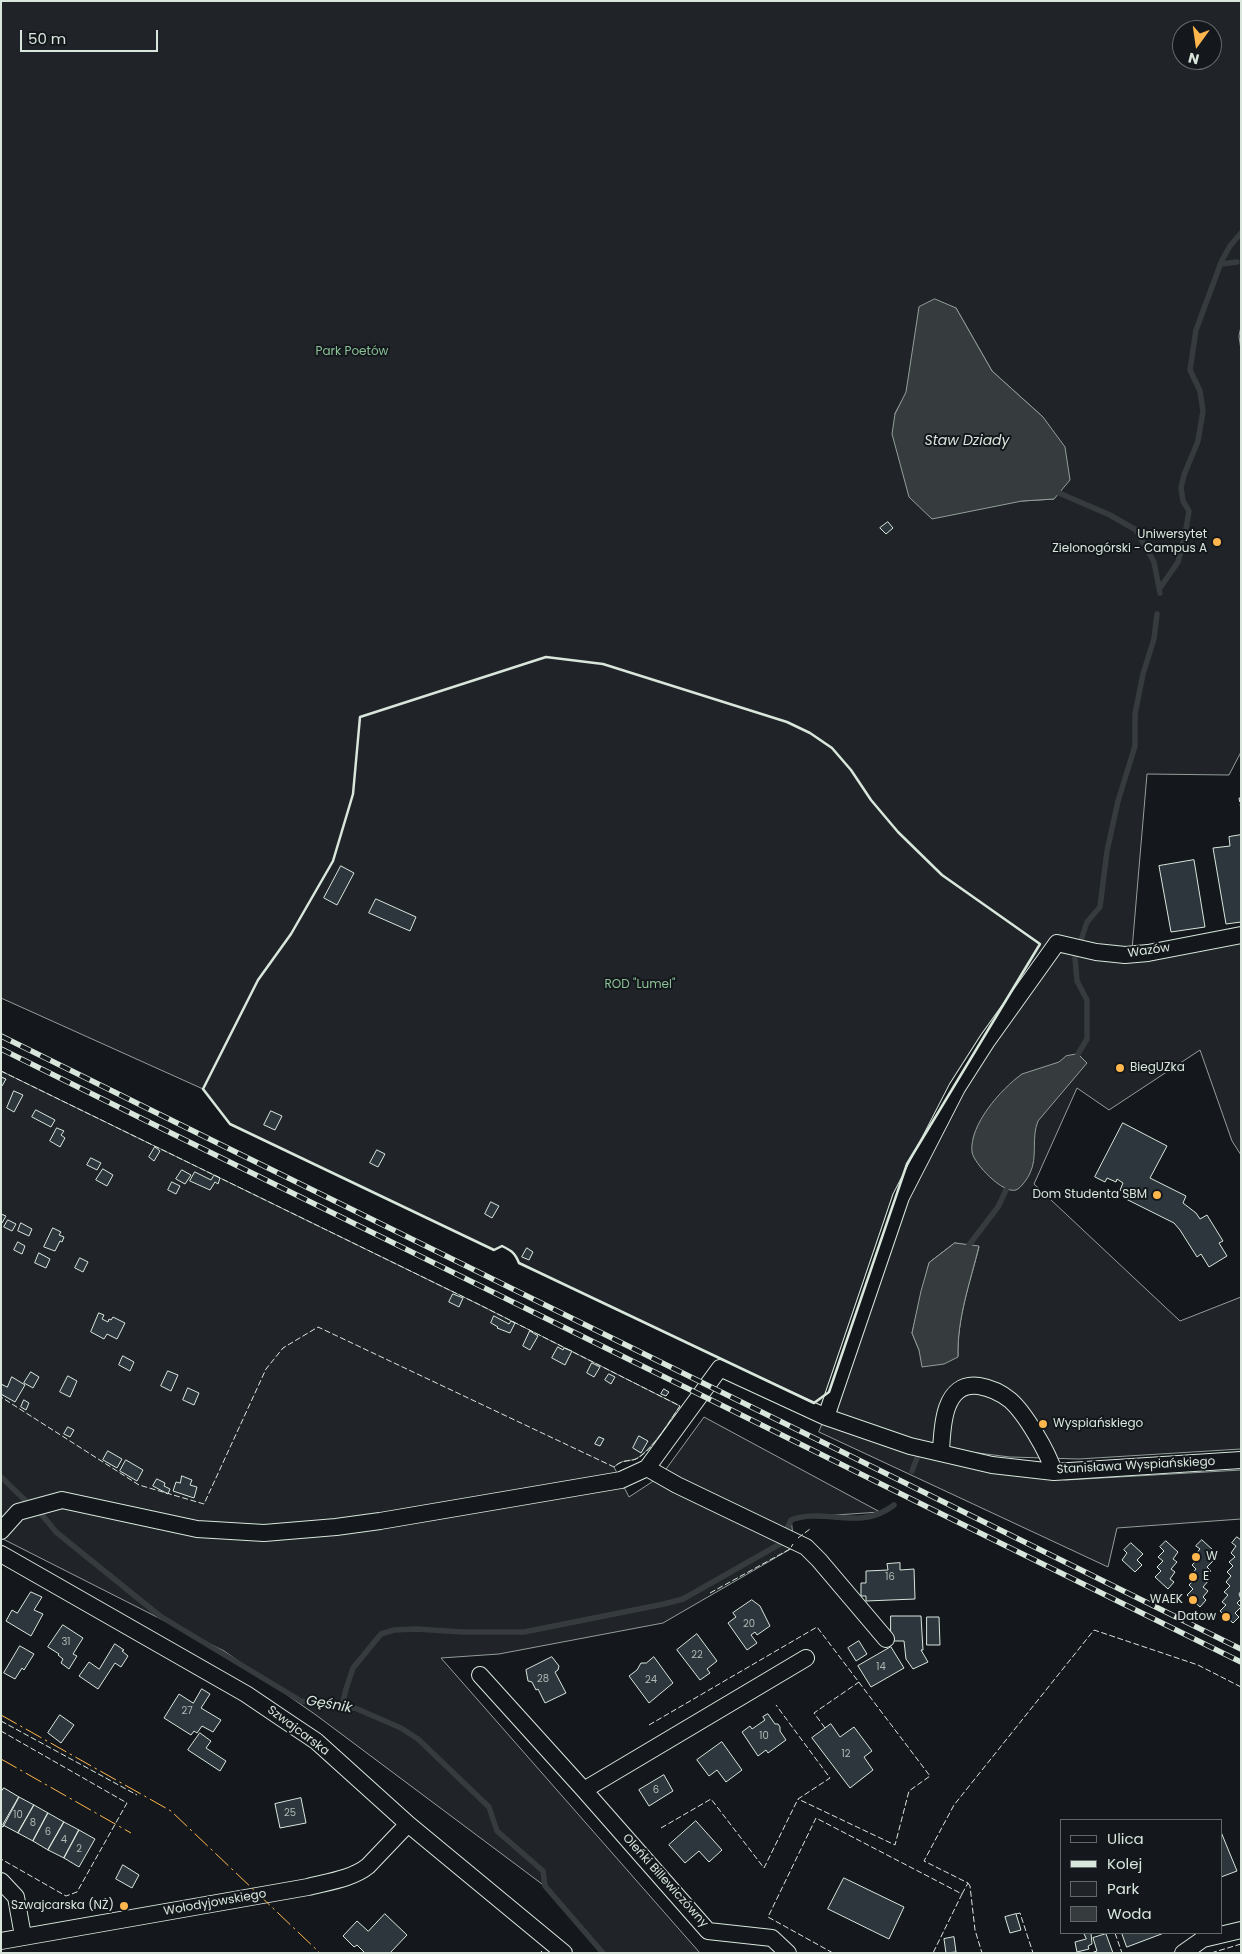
<!DOCTYPE html>
<meta charset="utf-8">
<style>
body{margin:0}
#map{position:relative;width:1242px;height:1954px;overflow:hidden;background:#14181c;font-family:Poppins,sans-serif}
canvas{display:block}
.frame{position:absolute;inset:0;border:2px solid #d8e6dc;pointer-events:none}
.legend{position:absolute;left:1060px;top:1819px;width:162px;height:115px;box-sizing:border-box;background:#14181c;border:1px solid #626a69;margin:0;padding:6px 9px;list-style:none;font-size:15px;color:#d8e6dc}
.legend li{display:flex;align-items:center;gap:10px;height:25px}
.legend b{width:25px;border:1px solid #626a69}
.north{position:absolute;left:1172px;top:20px;width:50px;height:50px;box-sizing:border-box;background:#14181c;border:1px solid #626a69;border-radius:50%;rotate:194deg;font-size:14px;font-weight:700;line-height:20px;text-align:center;color:#d8e6dc}
.north::after{content:'';display:block;margin:auto;width:18px;height:22px;background:#ffb74d;clip-path:polygon(50% 0,100% 100%,50% 72%,0 100%)}
.scale{position:absolute;left:20px;top:30px;width:138px;height:22px;box-sizing:border-box;border:2px solid #d8e6dc;border-top:0;padding-left:6px;font-size:15px;line-height:18px;white-space:nowrap;color:#d8e6dc;-webkit-text-stroke:4px #14181c;paint-order:stroke}
</style>
<div id="map">
<canvas width="1242" height="1954"></canvas>
<div class="frame"></div>
<ul class="legend">
<li><b style="height:6px;background:#14181c"></b>Ulica</li>
<li><b style="height:6px;background:#d8e6dc"></b>Kolej</li>
<li><b style="height:14px;background:#202428"></b>Park</li>
<li><b style="height:14px;background:#363b3e"></b>Woda</li>
</ul>
<div class="north">N</div>
<div class="scale">50 m</div>
</div>
<script>
const ctx = document.querySelector('canvas').getContext('2d');
ctx.lineJoin = 'round';
function fillPath(path, color) { ctx.fillStyle = color; ctx.fill(path, 'evenodd'); }
function strokePath(path, color, width, dash) { ctx.strokeStyle = color; ctx.lineWidth = width; ctx.lineCap = dash ? 'butt' : 'round'; ctx.setLineDash(dash || []); ctx.stroke(path); }
function label(font, color, halo, rows, align = 'center') {
  ctx.font = font + ' Poppins,sans-serif'; ctx.lineWidth = 4; ctx.setLineDash([]); ctx.textBaseline = 'middle'; ctx.strokeStyle = halo; ctx.fillStyle = color; for (const [text, x, y, turn = 0] of rows) {
    ctx.save(); ctx.translate(x, y); ctx.rotate((+turn || 0) * Math.PI / 180); ctx.textAlign = isNaN(turn) ? turn : align; if (halo) ctx.strokeText(text, 0, 0); ctx.fillText(text, 0, 0); ctx.restore();
  }
}
const green = new Path2D(`
 M1,1H1241V326L1239,336L1241,350V752L1229,775L1147,774L1132,950L1241,937V1155L1232,1141L1200,1050L1109,1110L1077,1088L1034,1184L1180,1321L1241,1297V1449L1079,1459L1010,1457L970,1452L908,1439L836,1414L519,1263C515,1253 512,1251 502,1246L494,1250L253,1135L230,1124L203,1089L1,998ZM1182,30H1212V60H1182ZM956,308L992,371L1043,417L1054,499L1022,501L895,414ZM955,1243L979,1247C970,1283 957,1318 958,1356L919,1350L912,1333L929,1263Z
 M1,1071L478,1304L680,1406C668,1423 656,1444 639,1457C631,1463 625,1457 614,1467L629,1497L661,1476L704,1417L880,1512L791,1518L794,1547L663,1623L499,1654L441,1658L700,1953H601L542,1884L316,1715L224,1651L1,1538Z
 M824,1420L1022,1473L1066,1480L1241,1470V1519L1117,1528L1108,1567L819,1432Z`);
fillPath(green, '#202428');
strokePath(green, '#939e99', 1);
const water = new Path2D(`
 M935,299L956,308L992,371L1043,417L1065,447L1070,480L1054,499L1022,501L932,519L909,497L892,434L895,414L906,392L919,307Z
 M1078,1054L1087,1063L1038,1121C1031,1138 1038,1157 1030,1173C1028,1178 1021,1188 1016,1190C1003,1194 974,1164 972,1152C969,1125 1001,1089 1022,1074L1059,1062L1066,1056Z
 M955,1243L979,1246C970,1283 957,1318 958,1357L944,1364L922,1367L919,1350L912,1333L921,1291L929,1263Z`);
fillPath(water, '#363b3e');
strokePath(water, '#939e99', 1);
strokePath(new Path2D(`
 M1221,264L1237,262
 M1059,493L1110,515L1136,530L1154,562L1160,593
 M1160,588L1178,562L1185,535L1189,511L1183,501L1181,488L1184,475L1198,441L1203,411L1200,391L1190,370L1196,330L1222,260L1230,246L1241,233
 M1078,1054L1087,1039V1000L1077,981L1075,958L1087,922L1100,907L1107,851L1118,801L1135,746V714L1143,674L1154,639L1157,614
 M969,1245L998,1207L1006,1190
 M912,1471L917,1458
 M1,1477L30,1505
 M37,1510L43,1516L56,1532L160,1616L301,1701L355,1708L401,1728L418,1739L489,1807L497,1831L543,1871L545,1886L603,1953
 M342,1706L346,1689L353,1668L381,1634L394,1630L416,1629L463,1632H524L664,1604L683,1599L780,1544L791,1520C825,1507 860,1532 894,1505`), '#363b3e', 5.5);
const building = new Path2D(`
 M888,522L893,528L886,534L880,528Z
 M1241,835V922L1226,924L1213,848L1230,846L1229,837Z
 M1194,860L1205,927L1171,932L1159,866Z
 M341,866L354,873L337,905L324,898Z
 M376,899L416,917L410,931L369,913Z
 M1,1077L6,1079L2,1086L1,1085Z
 M14,1091L23,1095L14,1112L7,1108Z
 M36,1110L55,1120L51,1127L32,1117Z
 M271,1111L282,1116L275,1130L264,1125Z
 M1123,1123L1167,1146L1150,1178L1186,1196L1183,1203L1196,1213L1200,1219L1207,1215L1223,1241L1219,1243L1227,1256L1209,1267L1201,1254L1197,1257L1180,1230L1174,1223L1126,1199L1129,1195L1120,1190L1123,1183L1117,1179L1116,1182L1107,1178L1105,1182L1095,1177Z
 M57,1128L64,1131L61,1135L65,1138L60,1147L50,1141Z
 M155,1147L160,1151L154,1161L149,1157Z
 M377,1150L385,1154L378,1167L370,1163Z
 M91,1158L101,1163L97,1170L87,1165Z
 M103,1169L113,1175L107,1186L96,1180Z
 M182,1170L191,1175L185,1184L176,1179Z
 M195,1172L211,1180L214,1175L220,1178L218,1184L215,1182L210,1190L190,1181Z
 M172,1182L180,1186L176,1194L168,1190Z
 M491,1202L499,1206L492,1218L485,1214Z
 M1,1214L6,1216L2,1223L1,1222Z
 M8,1220L16,1224L12,1231L4,1227Z
 M21,1223L32,1229L29,1236L18,1231Z
 M53,1228L61,1232L59,1235L64,1237L62,1242L60,1241L55,1251L44,1247Z
 M18,1242L25,1246L22,1254L14,1250Z
 M527,1248L533,1252L529,1260L522,1257Z
 M39,1253L50,1259L46,1268L35,1263Z
 M80,1258L88,1262L83,1272L75,1268Z
 M453,1294L463,1298L459,1307L449,1302Z
 M99,1313L104,1315L102,1319L108,1322L109,1319L111,1320L113,1317L125,1323L117,1339L107,1334L104,1339L91,1332Z
 M494,1316L509,1324L511,1321L515,1323L510,1333L497,1328L498,1327L491,1323Z
 M530,1331L538,1336L530,1350L523,1346Z
 M558,1347L563,1350L564,1348L572,1351L565,1365L552,1358Z
 M123,1356L134,1362L130,1371L119,1365Z
 M592,1363L600,1367L594,1377L587,1373Z
 M168,1371L178,1375L171,1391L161,1386Z
 M31,1372L39,1377L33,1388L24,1383Z
 M609,1374L615,1377L611,1384L605,1380Z
 M68,1376L77,1381L70,1397L60,1392Z
 M12,1377L25,1385L15,1402L1,1394V1384L7,1387Z
 M188,1388L199,1393L194,1405L183,1400Z
 M664,1389L669,1392L666,1396L661,1394Z
 M24,1400L29,1403L26,1410L21,1407Z
 M68,1427L74,1430L70,1437L64,1434Z
 M639,1436L648,1441L641,1453L633,1448Z
 M599,1437L604,1439L600,1446L595,1444Z
 M108,1451L122,1459L117,1468L103,1460Z
 M126,1460L143,1470L137,1481L120,1471Z
 M182,1476L192,1480L190,1485L197,1487L194,1498L173,1491L176,1482L180,1483Z
 M157,1479L165,1483L164,1486L170,1489L168,1494L153,1486Z
 M1237,1537L1241,1540V1591L1239,1594L1241,1599L1237,1603L1241,1607L1235,1613L1239,1617L1233,1623L1220,1611L1226,1605L1222,1602L1228,1595L1224,1592L1230,1586L1226,1582L1231,1576L1227,1572L1233,1566L1229,1562L1235,1557L1231,1553L1236,1546L1232,1543Z
 M1202,1540L1214,1551L1209,1558L1213,1561L1207,1567L1211,1571L1205,1577L1209,1580L1203,1587L1208,1591L1203,1597L1206,1600L1200,1607L1187,1595L1193,1589L1189,1585L1195,1579L1191,1575L1196,1569L1192,1565L1198,1559L1194,1556L1200,1549L1196,1546Z
 M1166,1541L1178,1552L1173,1559L1177,1562L1171,1569L1175,1572L1170,1579L1174,1582L1168,1589L1155,1577L1161,1571L1157,1567L1163,1561L1158,1557L1164,1551L1160,1547Z
 M1131,1543L1143,1554L1137,1560L1142,1565L1135,1572L1122,1560L1127,1553L1124,1550Z
 M900,1563V1570L914,1569L915,1599L866,1601V1596H861V1583H866V1571L888,1570L887,1564Z
 M31,1592L42,1597L34,1610L43,1614L31,1636L6,1621L12,1610L17,1613Z
 M752,1600L760,1606L770,1626L757,1635L755,1632L751,1635L757,1643L747,1650L728,1623L736,1617L733,1613Z
 M891,1616H921L923,1650H921L928,1662L913,1669L906,1659L904,1641H891Z
 M927,1617H939L940,1645H927Z
 M63,1625L83,1638L73,1654L77,1656L69,1669L61,1663L63,1659L58,1655L59,1654L48,1647Z
 M697,1634L717,1661L707,1669L710,1673L700,1680L677,1650Z
 M859,1641L867,1654L856,1661L848,1648Z
 M115,1644L124,1650L122,1651L128,1656L121,1667L115,1663L98,1689L79,1676L89,1662L99,1669Z
 M20,1646L34,1654L24,1670L22,1668L15,1679L4,1673Z
 M891,1647L904,1668L871,1687L858,1666Z
 M552,1657L559,1666L558,1670L555,1672L566,1693L545,1703L538,1689L536,1690L532,1682L528,1681L526,1670Z
 M654,1657L673,1683L649,1703L629,1676L637,1670L641,1663H646Z
 M202,1689L210,1694L201,1708L221,1720L213,1732L202,1726L197,1733L194,1731L191,1735L164,1718L179,1694L193,1703Z
 M768,1714L775,1724H778L780,1727V1731L786,1740L768,1753L766,1750L758,1756L742,1732L750,1726L752,1729L765,1720L763,1717Z
 M60,1715L74,1725L61,1743L48,1733Z
 M831,1724L840,1737L854,1727L872,1751L864,1757L873,1770L850,1788L812,1738Z
 M200,1733L211,1741L206,1748L226,1761L220,1771L188,1750Z
 M722,1742L742,1770L726,1782L717,1770L709,1776L697,1760Z
 M664,1775L673,1791L649,1806L639,1790Z
 M4,1788L19,1797L3,1827L1,1826V1792Z
 M19,1797L34,1805L18,1833L3,1825Z
 M301,1798L306,1823L280,1828L275,1804Z
 M34,1805L48,1813L33,1841L18,1833Z
 M48,1813L64,1822L48,1850L33,1841Z
 M696,1821L722,1850L709,1862L699,1851L685,1863L669,1845Z
 M64,1822L79,1830L64,1858L48,1850Z
 M79,1830L95,1839L79,1867L64,1858Z
 M1221,1832L1237,1871L1221,1877Z
 M123,1865L139,1875L132,1888L116,1879Z
 M844,1878L904,1907L889,1939L828,1909Z
 M385,1914L407,1935L390,1953H365L357,1945L354,1947L343,1936L357,1921L368,1931Z
 M1016,1914L1021,1930L1010,1933L1005,1917Z
 M1084,1933H1091L1092,1944L1088,1946L1089,1949L1077,1952L1075,1942L1086,1939Z
 M1122,1933H1164L1127,1947Z
 M1106,1934L1113,1953H1091L1097,1951L1093,1938Z
 M954,1937L956,1952L946,1953L944,1939Z`);
fillPath(building, '#2c363c');
strokePath(building, '#d8e6dc', 1);
const street = new Path2D(`
 M826,1417L901,1197L957,1088L987,1041L1057,943L1096,952L1125,955L1148,953L1241,935
 M941,1453C942,1428 943,1381 979,1386C991,1388 1000,1392 1010,1400C1025,1413 1048,1452 1054,1472
 M647,1468L677,1485L806,1547L819,1560L886,1639
 M1,1531L18,1512L62,1500L197,1529L264,1533L336,1527L380,1521L621,1480L647,1468L720,1368L826,1417L910,1446L992,1465L1054,1472L1241,1460
 M1,1554L246,1694L286,1721L316,1741L408,1824L564,1953
 M480,1675L584,1790L708,1931L772,1938L788,1953
 M584,1790L806,1658
 M1,1881L16,1897L23,1936
 M1,1941L308,1887C327,1882 352,1879 368,1866L408,1824
 M1183,1953L1203,1939L1241,1930`);
strokePath(street, '#d8e6dc', 18);
strokePath(street, '#14181c', 16);
const rail = new Path2D(`
 M1,1036L1241,1649
 M1,1049L1241,1662`);
strokePath(rail, '#d8e6dc', 5.5);
strokePath(rail, '#14181c', 4, [11]);
strokePath(new Path2D(`
 M1241,798H1239L1241,809
 M1,1071L478,1304L680,1406C668,1423 656,1446 638,1458C629,1463 624,1458 614,1467L318,1327L283,1348L266,1369L204,1504L139,1485L1,1397
 M798,1538L810,1529
 M710,1593L790,1549L793,1544
 M1,1721L137,1795
 M649,1725L817,1627L930,1776L909,1791L895,1845L798,1799
 M825,1728L814,1713L859,1682
 M1,1731L127,1803L77,1892L66,1896L1,1859
 M1241,1784V1785
 M661,1828L711,1799L764,1868L798,1799L830,1778L776,1705
 M968,1883L970,1886L975,1930L982,1953
 M962,1894L968,1883L924,1861L954,1805L1094,1630L1198,1665L1241,1687
 M1016,1914L1020,1913L1033,1953
 M1115,1933L1122,1953
 M540,1953L542,1951
 M833,1953L768,1917L816,1818L962,1894L933,1953
 M1211,1953L1241,1944`), '#d8e6dc', 1, [6, 2.5]);
strokePath(new Path2D(`
 M546,657L603,664L787,722L810,733L832,748L851,770L871,800L898,832L942,875L1040,944L907,1164L829,1392L814,1403L519,1263C515,1253 512,1251 502,1246L494,1250L230,1124L203,1089L258,980L291,934L333,861L353,794L360,717Z`), '#d8e6dc', 2.5);
strokePath(new Path2D(`
 M1,1715L171,1811L320,1953
 M1,1759L131,1833`), '#ffb74d', 1, [18, 4, 2.5, 4]);
for (const [x, y, r, color] of [
 [1217,542,5,"#ffb74d"],
 [1120,1068,5,"#ffb74d"],
 [1157,1195,5,"#ffb74d"],
 [1043,1424,5,"#ffb74d"],
 [1196,1557,5,"#ffb74d"],
 [1193,1577,5,"#ffb74d"],
 [1193,1600,5,"#ffb74d"],
 [1226,1617,5,"#ffb74d"],
 [124,1906,5,"#ffb74d"]
]) { const dot = new Path2D(); dot.arc(x, y, r, 0, 2 * Math.PI); ctx.fillStyle = color; ctx.fill(dot); strokePath(dot, '#14181c', 2); }
label('10px', '#adbab4', null, [
 ["16",890,1577],
 ["20",749,1624],
 ["31",66,1642],
 ["22",697,1655],
 ["14",881,1667],
 ["28",543,1679],
 ["24",651,1680],
 ["27",187,1711],
 ["10",764,1736],
 ["12",846,1754],
 ["6",656,1790],
 ["25",290,1813],
 ["10",18,1815],
 ["8",33,1823],
 ["6",48,1832],
 ["4",64,1840],
 ["2",79,1849]
]);
label('12px', '#8ac095', '#14181c', [
 ["Park Poetów",352,352],
 ["ROD \"Lumel\"",640,985]
]);
label('12px', '#d8e6dc', '#14181c', [
 ["Uniwersytet",1207,535],
 ["Zielonogórski - Campus A",1207,549],
 ["BiegUZka",1130,1068,"left"],
 ["Dom Studenta SBM",1147,1195],
 ["Wyspiańskiego",1053,1424,"left"],
 ["W",1206,1557,"left"],
 ["E",1203,1577,"left"],
 ["WAEK",1183,1600],
 ["Datow",1216,1617],
 ["Szwajcarska (NŻ)",114,1906]
], 'right');
label('12px', '#d8e6dc', '#14181c', [
 ["Wazów",1149,951,-8],
 ["Stanisława Wyspiańskiego",1136,1466,-3],
 ["Szwajcarska",298,1731,37],
 ["Oleńki Billewiczówny",665,1881,48],
 ["Wołodyjowskiego",215,1903,-10]
]);
label('italic 14px', '#d8e6dc', '#14181c', [
 ["Staw Dziady",967,441],
 ["Gęśnik",329,1705,10]
]);
</script>
